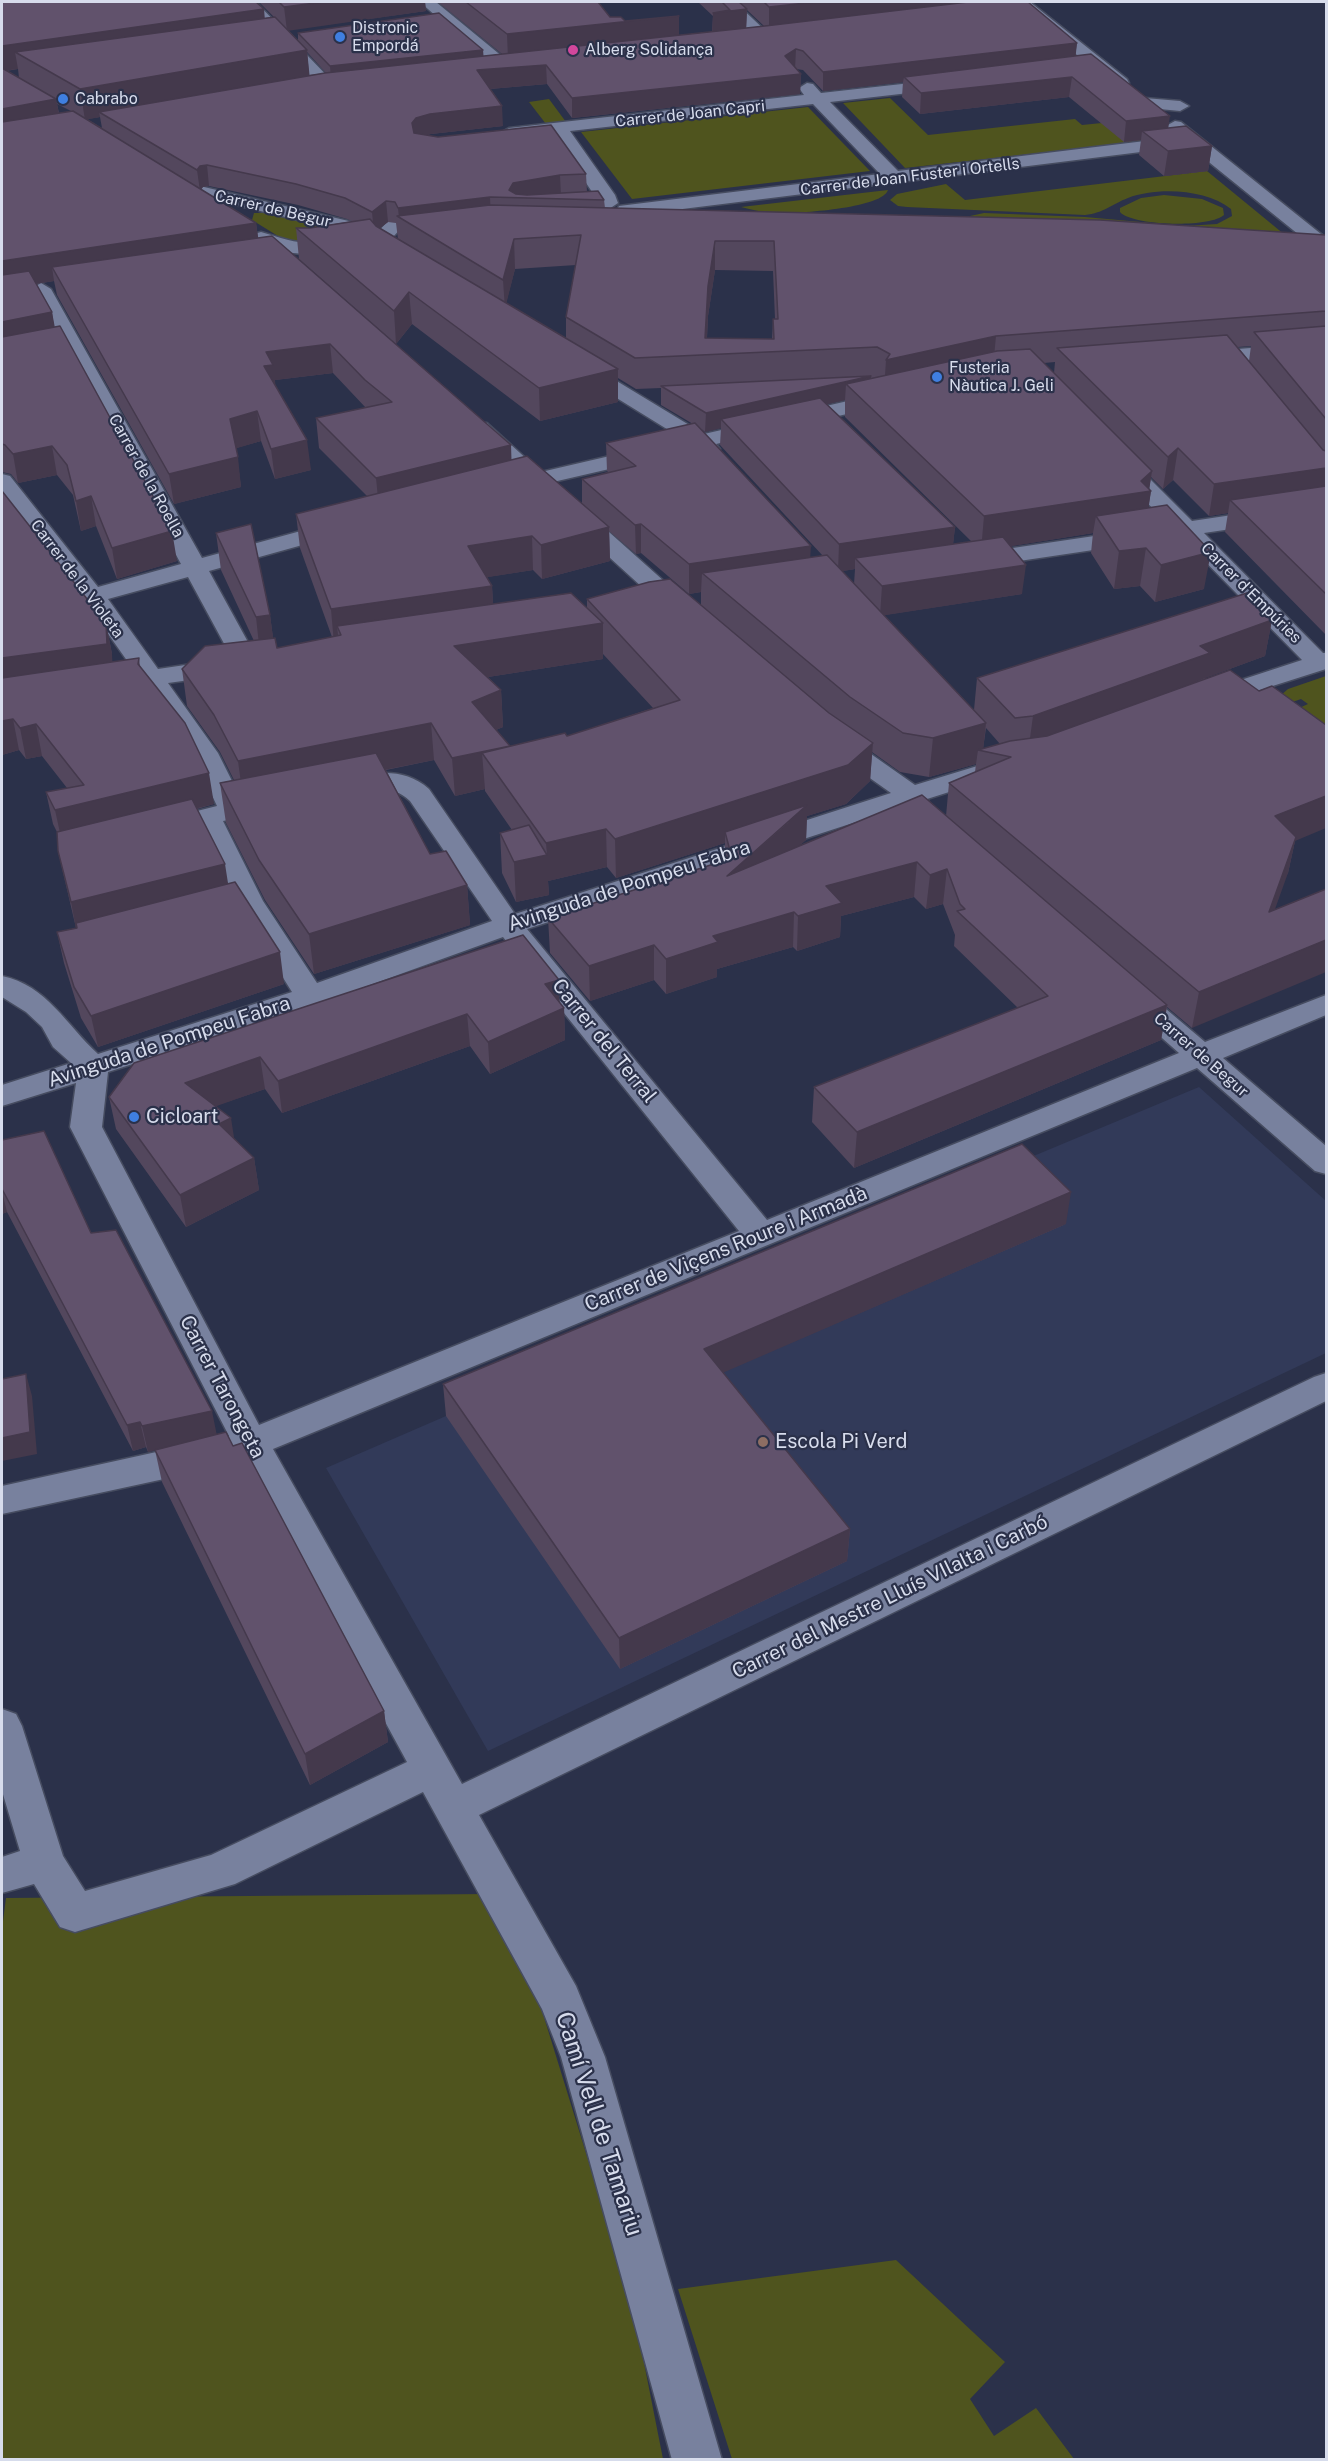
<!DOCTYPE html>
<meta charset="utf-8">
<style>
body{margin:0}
#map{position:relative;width:1328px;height:2461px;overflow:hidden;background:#2b314a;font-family:"Public Sans",sans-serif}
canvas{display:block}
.frame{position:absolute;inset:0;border:3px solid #d7dcec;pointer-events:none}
</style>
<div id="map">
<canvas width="1328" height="2461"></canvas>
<div class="frame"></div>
</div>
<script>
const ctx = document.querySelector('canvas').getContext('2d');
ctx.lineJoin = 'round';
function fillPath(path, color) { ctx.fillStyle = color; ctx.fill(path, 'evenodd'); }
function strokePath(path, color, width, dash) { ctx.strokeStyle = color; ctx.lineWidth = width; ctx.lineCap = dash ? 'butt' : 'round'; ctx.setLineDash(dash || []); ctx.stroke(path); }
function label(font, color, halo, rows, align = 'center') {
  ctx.font = font + ' "Public Sans",sans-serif'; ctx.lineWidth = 4.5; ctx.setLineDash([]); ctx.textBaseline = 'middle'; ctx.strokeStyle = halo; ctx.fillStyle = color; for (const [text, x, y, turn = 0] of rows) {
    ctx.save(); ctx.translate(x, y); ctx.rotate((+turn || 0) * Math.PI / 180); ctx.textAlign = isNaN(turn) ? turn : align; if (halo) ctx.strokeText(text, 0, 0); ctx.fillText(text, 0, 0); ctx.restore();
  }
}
fillPath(new Path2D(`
 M1199,1087L1326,1201V1353L488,1751L326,1468L446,1416L801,1253Z`), '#323a59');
fillPath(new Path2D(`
 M890,98L928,135L1075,119L1082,125L1141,119L1164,139L905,168L843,103Z
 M549,99L566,122L546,124L529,102Z
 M808,107L870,171L632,199L581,132Z
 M1207,171L1296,244L956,219L984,213L1085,217L1185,226L1217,224L1232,216L1231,209C1206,189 1157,187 1128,198C1112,204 1104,213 1085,215L907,207L898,206L890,200L897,194L946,184L965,200Z
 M888,190C882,209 793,214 773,213C762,212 752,210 741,207Z
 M1164,195L1202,199L1223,208L1224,215C1210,228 1132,226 1120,212V208L1141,198Z
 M254,213H269L335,230L299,244L286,241L252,220Z
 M1326,676V730L1297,709L1308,704L1301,699L1287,704L1280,696L1288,689Z
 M488,1894L535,1988L632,2302L663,2459L2,2460V1929L6,1898Z
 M896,2260L1005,2362L970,2399L994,2436L1036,2408L1074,2459H732L678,2289Z`), '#4f541e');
const minor = new Path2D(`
 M241,2H256L332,81L334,85L332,89H320Z
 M420,2H436L509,62L511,66L509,70H497Z
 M719,2H735L770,35L772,38L770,41H758Z
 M1014,2H1030L1127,79L1129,83L1127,87H1115Z
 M947,79L953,80L955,84L953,88L830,102L898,171L1178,137L1166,126L1175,121L1181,122L1326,238V253L1319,251L1189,146L626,216L617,210L619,206L880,174L813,104L570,131L615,195L618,203L609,209L602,207L553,133L509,138L500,133L509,128L804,95L799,88L807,83L813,84L821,93Z
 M1145,98L1180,101L1189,106L1180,111L1139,107L1136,103Z
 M170,179L353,222L370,230L374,236L388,221H402L404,225L393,237L392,245L415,262L412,266H398L375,251L374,241L368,248H354L351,244L356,238L340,230L164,188L161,184L164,180Z
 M261,232C282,238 299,245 322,243C332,242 346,236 353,246L350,250C317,258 285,255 254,242L252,238L254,234Z
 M41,283L51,289L202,558L341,520L349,522L353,527L349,532L209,571L260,664L257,669L248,671L238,668L235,672L226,675L168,683L218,753L247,811L243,817L223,821L263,901L317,983L492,921L410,801C382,776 367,800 338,793L334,787L338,781C370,773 402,765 429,789L515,914L891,793L826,747L822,741L826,735L835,733L844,735L915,785L997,760L1006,762L1010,768L1006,774L927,799L935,812L958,833L954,839C931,845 916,824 905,806L527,929L767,1220L1179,1053L1120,1001L1115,994L1120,987L1130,985L1140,987L1205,1042L1326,995V1015L1223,1058L1326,1146V1174L1315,1171L1197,1068L273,1449L462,1784L1314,1377L1326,1373V1401L479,1815L576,1986L605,2057L722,2460H672L561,2057L542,2009L423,1792L235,1884L75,1932L60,1927L34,1884L2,1893V1857L20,1851L2,1791V1709L16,1714L22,1726L63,1856L85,1891L211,1855L407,1762L242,1459L215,1468L2,1514V1486L229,1436L70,1127L76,1083L2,1106V1085L71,1063L53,1047L42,1027L26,1012L2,997V976C47,985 67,1026 98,1054L292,992L235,901L193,817L197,811L217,806L192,753L144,686L105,692L96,689L92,684L96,679L135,672L85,601L2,495V474L10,476L98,587L181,564L31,289ZM188,577L234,662L226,659L158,669L108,599ZM503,937L739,1231L259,1425L102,1127L108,1072L320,1003Z
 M1326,342V354L1200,364L1193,362L1190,358L1193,354L1200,352Z
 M580,361L587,363L704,434L887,392L895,393L898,398L895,403L716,444L720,449L717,454L709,456L696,449L553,482L693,607L696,612L693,617L684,619L675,617L532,487L520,490L512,488L509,483L512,478L520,476L468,428L471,423H487L541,472L683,439L573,371L570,367L573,363Z
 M1118,453L1126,455L1192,521L1326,501V515L1204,533L1323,653H1326V669L1216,704L1207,707L1198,704L1194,699L1198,694L1302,660L1181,537L972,568L964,566L960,561L964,556L972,554L1169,525L1110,465L1107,460L1110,455Z`);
strokePath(minor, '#464c60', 3);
fillPath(minor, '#78819e');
fillPath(new Path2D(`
 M2,2L265,18L274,17L259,2H425L426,11L288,30L298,41V33L483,56L502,54L438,2H598L610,17L679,35L712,32L713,16L698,2H1028L1077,43L1075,56L1168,128L1212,146L1208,171L1164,176L1139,155L1141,140L1124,142L1069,97L920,114L902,97L903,82L823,91L803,70L796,69L801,74L800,94L572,118L547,84L490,89L503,126L431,134L427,135L586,174L587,192L604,200L605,208L1326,235V635L1225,532L1228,513L1209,516L1173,480L1163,489L1151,477L1149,489L1151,491L1148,508L1204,589L1155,602L1140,586L1114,589L1091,553L1093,533L1011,546L1022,594L884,615L974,710L977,678L1272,620L1265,656L1205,678L1295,841L1288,873L1192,1028L1167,1007L1161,1040L854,1168L812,1122L814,1087L1018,1008L954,946L955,935L943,904L926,909L914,897L841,916L840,937L797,951L793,947L717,969V977L666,994L654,980L590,1001L550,953L548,918L724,861L725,843L616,878L607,867L548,881L549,895L516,902L502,873L500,833L512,830L485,791V789L455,796L434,760L386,770L430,854L467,885L470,925L314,974L265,900L226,823L220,783L234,780L220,752L187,706L182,669L254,641L221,570L216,533L270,615L273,638L277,648L332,637L300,548L296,514L367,496L319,448L316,418L366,408L333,373L275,380V386L311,470L275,479L261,441L236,448L241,487L174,504L57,295L54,281L36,284L52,312L54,327L177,561L117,579L96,526L81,531L73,495L57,475L18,483L11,474L2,472ZM747,10L764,26L746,28ZM307,52L326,73L309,75ZM18,69L19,78L6,71ZM57,104L71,111L59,113ZM100,117L102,128L87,119ZM209,186L298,205L347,219L352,221L310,228H296L299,259L396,344L412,324L540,421L618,402V378L636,389L661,388V405L693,424L606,443L607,471L608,472L582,479V504L512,460L258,238L256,223L201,189L203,187ZM388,222L396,223L398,239L380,228ZM576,265L566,317V339L506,303L515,269ZM715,270L773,271L775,319H773L772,339L707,338L708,316ZM1251,346L1249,361L1238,347ZM1055,362L1054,373L1044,363ZM845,400V417L972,542L953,544L955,527L827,404ZM700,428L705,432L721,428L720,445L823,556L810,558ZM609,531L636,554L641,553L689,594L701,592V605L587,599V608L493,604L492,586L487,577L533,570L542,579L610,561ZM855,569L854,584L842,571ZM603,654L653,708L567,736L510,746L496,730L503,727L501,690L488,677L603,659ZM986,728L1000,744L983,749ZM872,752L900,772L929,777L976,764L975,772L949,783L946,816L797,847L806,840L807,816L846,804L870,781Z
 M2,491L106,623L112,654V662L139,658L140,666L214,804L197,809L228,884L284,984L98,1047L81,1018L64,963L57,932L76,928L58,851L57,832L53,824L46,792L67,788L42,756L26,759L19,750L2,755Z
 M523,935L559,1002L564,1008L565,1040L490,1074L470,1046L282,1113L265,1089L215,1106L234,1139L254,1158L259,1190L186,1227L116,1129L109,1097Z
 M2,1140L91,1233L217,1435L384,1711L388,1742L310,1785L162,1482L155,1450L148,1452L146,1447L133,1451L7,1212L2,1214Z
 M1066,1224L723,1372L850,1529L847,1561L620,1669L446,1416L443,1384Z`), '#53475d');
fillPath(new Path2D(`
 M323,2H425L426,11L287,31L284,7Z
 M815,2H1000L769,31V7Z
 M264,9L266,33L15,52L18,69L2,71V46Z
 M747,9L746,33L712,37L713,13Z
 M679,16V40L508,59L507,34Z
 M1077,43L1075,62L904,77L903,82L823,91V72Z
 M796,49L795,69L785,56Z
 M307,50L310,80L99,112L100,117L85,120L80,89Z
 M483,50L484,61L331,78L330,66Z
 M546,65L547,84L478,90L477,70Z
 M801,74L800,94L572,118V98Z
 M1072,77L1069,97L920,114L921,93Z
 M56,99L61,124L2,136V109Z
 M502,106L503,126L431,134L417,138L413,143L412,123L416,118L430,114Z
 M1170,116L1167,137L1142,131L1141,140L1124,142L1126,121Z
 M1212,146L1208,171L1164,176L1168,151Z
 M207,165L209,186L203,187L200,191L197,170L200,166Z
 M560,175L561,196L509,197V190L513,183Z
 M490,197L491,218H399L398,208Z
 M386,201L388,222L374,233L372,212Z
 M256,223L260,250L52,267L54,281L2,289V261Z
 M514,239L515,269L505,309L503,280Z
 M715,241V270L708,316L706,355L705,338L708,286Z
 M409,292L412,324L396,344L394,311Z
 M52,312L57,339L2,352V322Z
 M996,336L993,367L884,391L886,360Z
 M330,344L333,373L275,380L276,394L264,366L266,352Z
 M618,369V402L540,421L539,388Z
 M871,376L870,395L846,384L845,400L728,427L721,419V428L705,432L706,413Z
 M257,411L261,441L234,449L230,419Z
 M307,440L311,470L275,479L271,449Z
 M511,445L512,475L379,508L376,478Z
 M52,446L57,475L18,483L13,454Z
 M1178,448L1173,480L1163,489L1168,457Z
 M238,457L241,487L174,504L169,474Z
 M1326,468V499L1230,500L1228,513L1209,516L1214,484Z
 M1152,471L1149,491H1151L1146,525L1096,516L1093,533L981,551L984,516L1141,481Z
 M91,496L96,526L81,531L76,501Z
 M641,524V553L636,554L635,525Z
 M609,527L610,561L542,579L541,545Z
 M955,527L952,554L855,558V569L838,572L839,544Z
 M172,531L177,561L117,579L112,548Z
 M532,536L533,570L470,580L468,546Z
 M811,546L809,575L702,573L701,592L689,594V564Z
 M1146,548L1140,586L1114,589L1119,551Z
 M1211,552L1204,589L1155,602L1161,565Z
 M1026,565L1022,594L880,616L882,586Z
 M492,586L494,621L341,635L337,626L339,643L334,644L331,609Z
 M270,615L275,652L260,654L256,617Z
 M1272,620L1265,656L1205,678L1028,753L1033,716L1200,646Z
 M106,623L112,654L113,675L2,692V658Z
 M603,623V659L456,682L454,646Z
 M501,690L503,727L474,739L472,702Z
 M13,719L19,750L2,755V721Z
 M431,723L434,760L243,798L238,761Z
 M986,723L983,751L978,750L976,764L929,777L933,738Z
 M36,724L42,756L26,759L20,728Z
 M873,743L870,781L846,804L807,816L806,840L727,911V876L789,822L725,832V843L616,878L615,839Z
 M510,746L482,753L485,789L455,796L452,758Z
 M209,773L214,804L62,842L55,810Z
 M1326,796V828L1295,841L1288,873L1261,948L1275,816Z
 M606,829L607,867L548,881L549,895L516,902L514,862L547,855L546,843Z
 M917,862L914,897L841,916L840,937L797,951L798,916L826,886Z
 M225,864L230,896L77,934L71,902Z
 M947,869L943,904L926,909L930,875Z
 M467,885L470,925L314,974L309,934Z
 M794,912L793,947L717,969V977L666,994V959L713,936Z
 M1326,940V972L1192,1028L1199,992Z
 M654,945V980L590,1001L589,966Z
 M280,952L284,984L98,1047L91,1016Z
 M559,980L560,1010L564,1008L565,1040L490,1074L488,1042L545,984Z
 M1167,1005L1161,1040L854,1168L857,1132Z
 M467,1014L470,1046L282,1113L278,1081Z
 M260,1057L265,1089L191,1115L185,1083Z
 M231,1118L236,1150L219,1124Z
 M254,1158L259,1190L186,1227L180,1195Z
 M2,1192L7,1212L2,1214Z
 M1071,1192L1066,1224L704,1381V1349Z
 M26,1374L32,1396L37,1454L2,1461V1438Z
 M212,1411L217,1436L148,1452L142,1426Z
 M140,1422L146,1447L133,1451L127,1425Z
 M850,1529L847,1561L620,1669L619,1638Z
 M384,1711L388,1742L310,1785L305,1754Z`), '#44394c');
const building = new Path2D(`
 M2,2H256L264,9L2,46Z
 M279,2H323L284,7Z
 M466,2H598L610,17H621L625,21L679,16L507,34Z
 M722,2H739L747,9L713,13L730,10Z
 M764,2H815L769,7Z
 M968,2H1028L1077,43L823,72L803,51L796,49L785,56L801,74L572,98L546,65L477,70L502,106L430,114L416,118L412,123L414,133L438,137L551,125L586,174L560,175L513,183L509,190L516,194L527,195L598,191L604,200L490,197L398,208L395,202L386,201L372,212L345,198L296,184L207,165L200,166L197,170L99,112L325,73L765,26Z
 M439,13L483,50L330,66L298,33Z
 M275,17L307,50L80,89L15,52Z
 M1091,54L1170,116L1126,121L1072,77L921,93L904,77Z
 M2,68L56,99L2,109Z
 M73,111L256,223L2,261V122Z
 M1186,126L1212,146L1168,151L1142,131Z
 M490,205L1100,220L1326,235V311L996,336L886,360L890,354L877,347L635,358L566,317L581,235L514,239L503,280L397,216ZM715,241H774L778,319H773L774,339L705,338L708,286Z
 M370,219L376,226L618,369L539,388L409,292L394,311L296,228H310Z
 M272,236L511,445L376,478L316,418L392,402L365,380L330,344L266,352L273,365L264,366L307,440L271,449L257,411L230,419L238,457L169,474L52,267Z
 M29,271L52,312L2,322V275Z
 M60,326L172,531L112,548L91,496L76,501L67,465L52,446L13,454L5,445L2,444V337Z
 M1326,326V419L1254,332Z
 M1227,335L1323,450L1326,451V468L1214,484L1178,448L1168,457L1057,348Z
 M1030,349L1152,471L1141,481L1151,491L984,516L846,384L997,351Z
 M871,376L706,413L661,386Z
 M820,398L955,527L839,544L721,419Z
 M695,423L811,546L689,564L641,524L635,525L582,479L636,466L606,443Z
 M527,456L609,527L541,545L532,536L468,546L492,586L331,609L296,514Z
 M1326,486V594L1230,500Z
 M2,491L106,623L107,644L2,658Z
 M1167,505L1211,552L1161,565L1146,548L1119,551L1096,516Z
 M251,524L270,615L256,617L216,533Z
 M1003,537L1026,565L882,586L855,558Z
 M827,555L986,723L933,738L903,733L850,697L702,573Z
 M670,579L829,713L873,743L848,765L615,839L606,829L546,843L482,753L565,733L567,736L680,700L587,599L649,582Z
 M571,593L603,623L454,646L501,690L472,702L510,746L452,758L431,723L238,761L214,715L182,669L205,646L275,638L277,648L341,635L337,626Z
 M1247,593L1272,620L1200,646L1210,653L1033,716L1015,718L977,678Z
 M139,658L138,664L185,723L209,773L55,810L46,792L84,785L36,724L20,728L13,719L2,721V678Z
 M1230,670L1259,691L1272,686L1326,725V796L1275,816L1296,837L1269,912L1326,889V940L1199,992L949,783L1011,757L978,750L1010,741L1047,736Z
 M376,753L430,854L446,851L467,885L309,934L259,860L220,783Z
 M922,795L1167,1005L857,1132L814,1087L1048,996L957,911L965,909L960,904L947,869L930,875L917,862L826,886L842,903L798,916L794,912L713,936L718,942L666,959L654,945L589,966L548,918L732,858L725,832L807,805L727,876Z
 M192,799L225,864L71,902L58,851L57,832Z
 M529,825L547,855L514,862L500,833Z
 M235,882L280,952L91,1016L74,987L57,932L77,928L76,923Z
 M523,935L559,980L545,984L564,1008L488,1042L467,1014L278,1081L260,1057L185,1083L231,1118L219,1124L254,1158L180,1195L109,1097L134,1063Z
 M44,1131L91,1233L116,1230L212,1411L142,1426L140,1422L127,1425L2,1189V1140Z
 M1022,1144L1071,1192L704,1349L850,1529L619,1638L443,1384Z
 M26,1374L30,1432L2,1438V1379Z
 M226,1432L233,1446L242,1443L384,1711L305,1754L155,1450Z`);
fillPath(building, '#61526c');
strokePath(building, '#44394c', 1.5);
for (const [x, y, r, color] of [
 [340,37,6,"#3f7fe0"],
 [573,50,6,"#d1479c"],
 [63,99,6,"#3f7fe0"],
 [937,377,6,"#3f7fe0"],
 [134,1117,6,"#3f7fe0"],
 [763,1442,6,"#8d6e63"]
]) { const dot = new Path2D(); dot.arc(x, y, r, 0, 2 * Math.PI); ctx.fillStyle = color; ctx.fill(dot); strokePath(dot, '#2b314a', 2); }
label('16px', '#d7dcec', '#2b314a', [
 ["Distronic",352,28],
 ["Empordá",352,46],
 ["Alberg Solidança",585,50],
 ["Cabrabo",75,99],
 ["Fusteria",949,368],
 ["Nàutica J. Geli",949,386]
], 'left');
label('16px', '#d7dcec', '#2b314a', [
 ["Carrer de Joan Capri",690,114,-6],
 ["Carrer de Joan Fuster i Ortells",910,177,-7],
 ["Carrer de Begur",273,209,13],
 ["Carrer de la Roella",146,476,61],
 ["Carrer de la Violeta",77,579,53],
 ["Carrer d'Empúries",1251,593,45],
 ["Carrer de Begur",1201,1055,41]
]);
label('20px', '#d7dcec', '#2b314a', [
 ["Avinguda de Pompeu Fabra",629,886,-18],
 ["Carrer del Terral",604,1041,51],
 ["Avinguda de Pompeu Fabra",169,1042,-18],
 ["Carrer de Viçens Roure i Armadà",726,1249,-22],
 ["Carrer Tarongeta",222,1387,62],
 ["Carrer del Mestre Lluís VIlalta i Carbó",890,1597,-26]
]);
label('20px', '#d7dcec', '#2b314a', [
 ["Cicloart",146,1117],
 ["Escola Pi Verd",775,1442]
], 'left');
label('24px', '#d7dcec', '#2b314a', [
 ["Camí Vell de Tamariu",599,2124,72]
]);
</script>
